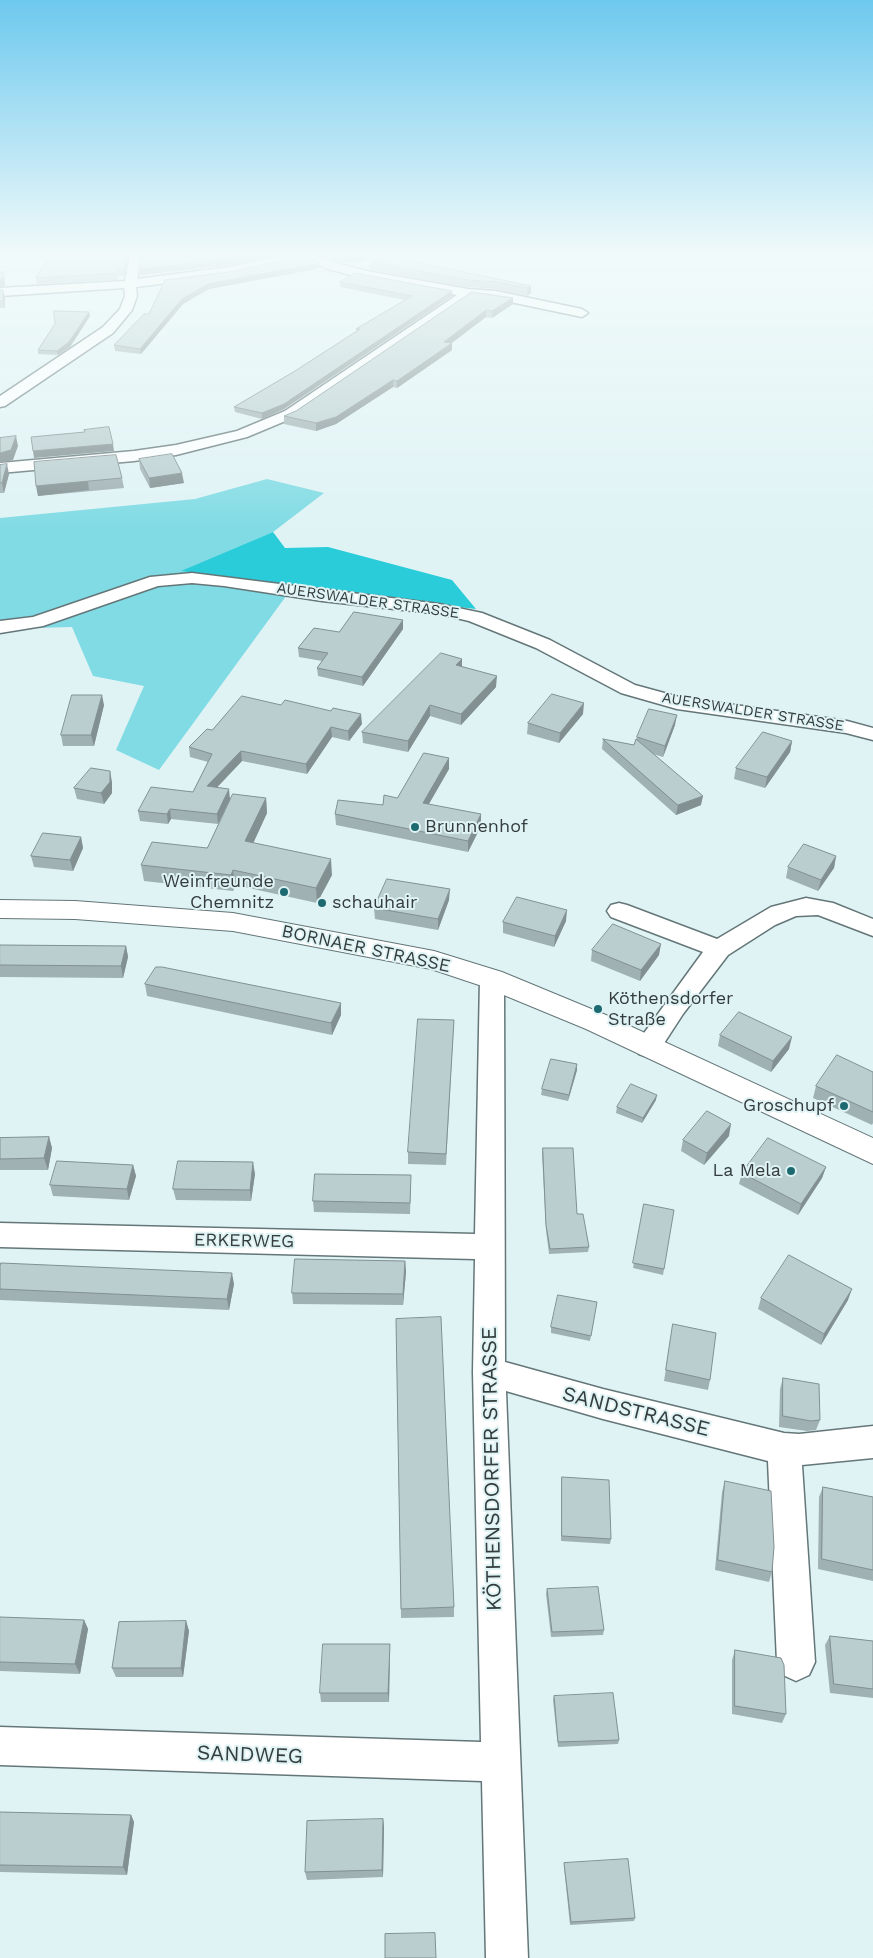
<!DOCTYPE html>
<meta charset="utf-8">
<style>
body{margin:0}
canvas{display:block;background:#dff3f5}
</style>
<canvas width="873" height="1958"></canvas>
<script>
const ctx = document.querySelector('canvas').getContext('2d');
ctx.lineJoin = 'round';
function fillPath(path, color) { ctx.fillStyle = color; ctx.fill(path, 'evenodd'); }
function strokePath(path, color, width, dash) { ctx.strokeStyle = color; ctx.lineWidth = width; ctx.lineCap = dash ? 'butt' : 'round'; ctx.setLineDash(dash || []); ctx.stroke(path); }
function label(font, color, halo, rows, align = 'center') {
  ctx.font = font + ' "Work Sans",sans-serif'; ctx.lineWidth = 4; ctx.setLineDash([]); ctx.textBaseline = 'middle'; ctx.strokeStyle = halo; ctx.fillStyle = color; for (const [text, x, y, turn = 0] of rows) {
    ctx.save(); ctx.translate(x, y); ctx.rotate((+turn || 0) * Math.PI / 180); ctx.textAlign = isNaN(turn) ? turn : align; if (halo) ctx.strokeText(text, 0, 0); ctx.fillText(text, 0, 0); ctx.restore();
  }
}
fillPath(new Path2D(`
 M267,479L324,493L273,532L182,571L292,588L159,770L116,750L144,686L93,676L72,627L0,629V518L195,499Z`), '#80dbe4');
fillPath(new Path2D(`
 M273,532L285,548L328,547L452,580L476,609L292,588L181,571Z`), '#2accd9');
const minor = new Path2D(`
 M130,256H142L137,279L229,267L285,256H321L336,263L367,271L468,289L496,291L582,309L588,313L582,317L496,299L471,297L295,417L247,437L176,455L134,461L0,473V463L134,451L176,445L237,431L285,411L457,295L366,279L328,269L307,259L229,275L136,287L137,296L132,310L113,333L5,406L0,407V396L103,327L120,309L125,296L124,288L0,296V288L125,281Z
 M192,573L439,604L482,613L550,640L635,685L679,697L847,721L873,728V740L846,733L677,709L621,693L536,648L469,621L439,614L322,601L224,586L192,583L158,586L43,626L0,633V621L33,617L150,577Z
 M806,898L833,903L873,919V936L818,915L796,916L775,925L728,955L683,1014L657,1054L648,1057L639,1054L635,1047L639,1040L703,952L611,917L607,911L611,905L619,903L627,905L717,939L771,907Z
 M492,970L501,973L504,979L505,1362L603,1389L784,1433L799,1434L873,1426V1458L802,1465L815,1662L809,1675L796,1681L783,1675L777,1662L768,1461L603,1419L506,1391L528,1958H486L482,1781L0,1765V1727L481,1742L473,1372L475,1259L0,1247V1223L475,1234L480,979L483,973Z`);
const major = new Path2D(`
 M0,900L75,901L233,913L434,951L502,972L606,1015L873,1138V1164L586,1029L482,986L431,969L233,931L75,919L0,918Z`);
strokePath(minor, '#647678', 3);
strokePath(major, '#647678', 2);
fillPath(minor, '#fff');
fillPath(major, '#fff');
fillPath(new Path2D(`
 M51,256H129L124,276H118V280L37,284L36,278Z
 M327,256H366V260L345,263Z
 M370,262L531,286V293L527,296L496,289L468,287L370,270Z
 M321,268L209,289L183,304L141,354L115,351L114,345L149,314L165,280Z
 M340,282L452,296L284,409L262,419L235,412L234,407L295,371L357,331L356,329L405,300L340,287Z
 M0,290L5,298V308H0Z
 M472,292L513,298V304L492,318L486,317L451,343H452V350L397,388L393,387L336,424L316,431L284,424V416L296,411Z
 M90,316L70,347L58,355L38,354V350Z
 M139,459L184,483L150,488L140,469Z
 M34,462L122,478L124,488L38,496Z
 M0,465L9,474L4,493H0Z
 M403,629L363,686L318,676L317,668L322,661L299,657L298,648L339,632Z
 M462,666L496,687L461,725L430,716L408,752L363,743L362,732Z
 M104,705L94,746H63L61,735Z
 M583,714L559,743L527,734L528,723Z
 M362,724L349,741L332,737L307,774L242,761L217,787L230,799L218,824L171,819L168,824L140,821L138,811L193,792L208,762L190,757L189,747L212,730Z
 M675,725L663,757L653,754L701,805L676,815L602,749L603,739L634,745L637,737Z
 M792,741L790,752L765,788L734,779L736,768Z
 M449,758V769L429,804L481,826L468,852L336,825L335,814L383,805L397,798Z
 M112,782V793L104,804L77,799L74,788Z
 M266,798L267,813L253,843L332,875L317,903L235,885L233,891L144,881L141,865L207,848Z
 M81,837L83,848L73,871L34,867L31,856Z
 M836,856L834,868L818,891L786,878L788,867Z
 M449,900L438,930L375,919L374,908Z
 M566,921L554,947L503,933V922Z
 M0,945L126,946L128,957L123,978L0,977Z
 M592,950L659,955L640,981L591,961Z
 M145,984L341,1015L332,1035L147,996Z
 M454,1020L446,1165L408,1164V1152Z
 M720,1035L789,1049L771,1072L718,1046Z
 M577,1064V1070L568,1101L541,1095L542,1089Z
 M873,1072V1123L872,1125L813,1098L816,1086Z
 M656,1100L642,1123L616,1113L617,1107Z
 M729,1136L704,1165L681,1151L683,1140Z
 M49,1137L52,1148L48,1170H0V1138Z
 M543,1148L589,1247L588,1252L549,1254L546,1230L542,1153Z
 M133,1165L136,1176L129,1200L53,1196L50,1185Z
 M826,1167L822,1178L798,1215L739,1184L742,1173Z
 M255,1174L251,1201L176,1200L173,1189Z
 M411,1186L410,1214L314,1212L313,1201Z
 M644,1204L664,1269L663,1275L633,1268Z
 M405,1261L406,1272L403,1305L293,1304L292,1293Z
 M234,1284L229,1310L0,1300V1289Z
 M761,1298L848,1300L821,1345L758,1309Z
 M597,1302L590,1341L551,1333V1327Z
 M396,1319L454,1607V1617L401,1618Z
 M673,1324L710,1380L708,1390L664,1381Z
 M783,1378L820,1420L816,1430L807,1431L779,1427L780,1389Z
 M562,1477L611,1539L610,1544L561,1541Z
 M725,1481L772,1572L769,1582L715,1570L722,1492Z
 M823,1487L873,1497V1581L818,1569L819,1497Z
 M547,1589L604,1630L603,1635L551,1637L546,1594Z
 M0,1617L84,1620L88,1629L80,1674L0,1671Z
 M186,1621L189,1631L183,1677H116L112,1668Z
 M830,1636L873,1641V1698L830,1693L825,1645Z
 M390,1644L389,1702H321L320,1693Z
 M735,1650L786,1714L782,1723L732,1714V1660Z
 M554,1696L619,1740L618,1744L558,1747L553,1700Z
 M0,1812L131,1815L134,1822L127,1875L0,1872Z
 M383,1819L384,1827L383,1877L307,1880L305,1872Z
 M564,1863L635,1918L634,1921L570,1925L564,1867Z`), '#a0b1b3');
fillPath(new Path2D(`
 M127,256H129L124,276L123,270Z
 M241,256H273L229,265L140,275L139,269Z
 M348,256H366V260L345,263V257Z
 M320,263L321,268L209,289L183,304L141,354L140,349L182,299L208,284Z
 M3,272L5,279V286L0,287V280Z
 M531,286V293L527,296L528,288Z
 M3,290L5,298V308L3,301Z
 M452,291V296L284,409L262,419V413Z
 M513,298V304L492,318V311Z
 M486,310V317L444,349V342Z
 M89,312L90,316L70,347L58,355L57,351Z
 M452,343V350L397,388V381Z
 M393,380V387L336,424L316,431V423Z
 M16,436L18,446L13,460L0,463V453Z
 M113,444L114,451L34,458L33,451Z
 M7,464L9,474L4,493L2,483Z
 M182,473L184,483L150,488L149,478Z
 M88,481L89,490L38,496L36,486Z
 M403,620V629L363,686L362,677Z
 M462,659V670L456,665Z
 M497,676L496,687L461,725V714Z
 M102,695L104,705L94,746L91,735Z
 M584,703L583,714L559,743L560,733Z
 M430,705V716L408,752V741Z
 M361,714L362,724L349,741L348,731Z
 M677,715L675,725L663,757L665,746Z
 M331,727L332,737L307,774L306,764Z
 M792,741L790,752L765,788L767,777Z
 M241,751L242,761L209,796L207,786Z
 M449,758V769L423,814V803Z
 M110,771L112,782V793L104,804L101,793Z
 M229,789L230,799L218,824L217,814Z
 M703,796L701,805L676,815L678,805Z
 M266,798L267,813L247,857L245,841Z
 M170,809L171,819L168,824L167,814Z
 M481,814V826L468,852V841Z
 M81,837L83,848L73,871L70,860Z
 M836,856L834,868L818,891L821,880Z
 M331,859L332,875L317,903L316,888Z
 M233,870L235,885L233,891L231,875Z
 M450,889L449,900L438,930V919Z
 M567,910L566,921L554,947L555,936Z
 M661,944L659,955L640,981L641,970Z
 M126,946L128,957L123,978L121,966Z
 M341,1003V1015L332,1035L331,1023Z
 M792,1037L789,1049L771,1072L773,1061Z
 M577,1064V1070L568,1101L569,1095Z
 M657,1095L656,1100L642,1123L643,1118Z
 M731,1124L729,1136L704,1165L707,1153Z
 M49,1137L52,1148L48,1170L44,1158Z
 M253,1162L255,1174L251,1201L250,1190Z
 M133,1165L136,1176L129,1200L127,1189Z
 M826,1167L822,1178L798,1215L801,1204Z
 M405,1261L406,1272L403,1305V1294Z
 M232,1273L234,1284L229,1310L227,1299Z
 M852,1289L848,1300L821,1345L824,1334Z
 M84,1620L88,1629L80,1674L75,1664Z
 M186,1621L189,1631L183,1677L181,1668Z
 M390,1644V1653L389,1702L388,1693Z
 M131,1815L134,1822L127,1875L123,1867Z
 M383,1819L384,1827L383,1877L382,1870Z`), '#829092');
const building = new Path2D(`
 M51,256H127L123,270H117V273L36,278Z
 M141,256H191L193,260L216,256H241L228,259L139,269Z
 M304,256H307L320,263L208,284L182,299L140,349L114,345L144,314H149L165,280L229,272Z
 M380,256H388L531,286L528,288L496,282L468,280L370,262Z
 M0,272H3V279L0,280Z
 M355,273L452,291L284,404L262,413L234,407L295,371L360,329H356L412,296L340,282Z
 M0,290H3V301H0Z
 M472,292L513,298L492,311L486,310L444,342L452,343L397,381L393,380L336,417L316,423L284,416L296,411Z
 M54,311L89,312L69,342L57,351L38,350L55,324Z
 M109,427L113,444L33,451L31,437L85,432L84,430Z
 M16,436L11,450L0,453V438Z
 M172,454L182,473L149,478L139,459Z
 M116,455L122,478L36,486L34,462Z
 M7,464L2,483H0V465Z
 M354,612L403,620L362,677L317,668L328,653L298,648L314,628L339,632Z
 M441,653L462,659L456,665L497,676L461,714L430,705L408,741L362,732Z
 M552,694L584,703L560,733L528,723Z
 M72,695H102L91,735H61Z
 M242,696L281,705L285,700L331,711L333,708L361,714L348,731L331,727L306,764L241,751L207,786L229,789L217,814L170,809L167,814L138,811L151,787L193,792L212,754L189,747L207,729L212,730Z
 M649,709L677,715L665,746L637,737Z
 M763,732L792,741L767,777L736,768Z
 M603,739L634,745L636,739L703,796L678,805Z
 M424,753L449,758L423,803L481,814L468,841L335,814L338,800L383,805L384,795L397,798Z
 M91,768L110,771V782L101,793L74,788Z
 M233,794L266,798L245,841L331,859L316,888L233,870L231,875L141,865L152,842L207,848Z
 M43,833L81,837L70,860L31,856Z
 M804,844L836,856L821,880L788,867Z
 M387,879L450,889L438,919L374,908Z
 M517,897L567,910L555,936L503,922Z
 M613,924L661,944L641,970L592,950Z
 M0,945L126,946L121,966L0,965Z
 M156,967H162L341,1003L331,1023L145,984Z
 M739,1012L792,1037L773,1061L720,1035Z
 M418,1019L454,1020L446,1154L408,1152Z
 M837,1055L873,1072V1112L816,1086Z
 M551,1059L577,1064L569,1095L542,1089Z
 M631,1084L657,1095L643,1118L617,1107Z
 M707,1111L731,1124L707,1153L683,1140Z
 M49,1137L44,1158L0,1159V1138Z
 M768,1138L826,1167L801,1204L742,1173Z
 M543,1148H573L577,1214H583L589,1247L550,1249L546,1225Z
 M57,1161L133,1165L127,1189L50,1185Z
 M178,1161L253,1162L250,1190L173,1189Z
 M315,1174L411,1175L410,1203L313,1201Z
 M644,1204L674,1210L664,1269L633,1263Z
 M789,1255L852,1289L824,1334L761,1298Z
 M295,1259L405,1261L403,1294L292,1293Z
 M1,1263L232,1273L227,1299L0,1289V1267Z
 M558,1295L597,1302L591,1336L551,1327Z
 M441,1317L454,1607L401,1609L396,1319Z
 M673,1324L716,1333L710,1380L666,1370Z
 M783,1378L819,1384L820,1420L811,1421L783,1416Z
 M562,1477L609,1480L611,1539L562,1536Z
 M725,1481L771,1491L774,1547L772,1572L718,1560Z
 M823,1487L873,1497V1570L822,1559Z
 M598,1587L604,1630L552,1632L547,1589Z
 M0,1617L84,1620L75,1664L0,1662Z
 M186,1621L181,1668H112L119,1622Z
 M830,1636L873,1641V1689L834,1684Z
 M323,1644H390L388,1693H320Z
 M735,1650L781,1658L784,1665L786,1714L735,1706Z
 M613,1693L619,1740L558,1742L554,1696Z
 M0,1812L131,1815L123,1867L0,1865Z
 M383,1819L382,1870L305,1872L307,1821Z
 M628,1859L635,1918L571,1922L564,1863Z
 M435,1933L436,1958H385V1934Z`);
fillPath(building, '#baced0');
strokePath(building, '#829092', 1);
const sky = ctx.createLinearGradient(0, 0, 0, 531);
sky.addColorStop(0, '#6dc9ee');
sky.addColorStop(0.48, '#f1fafa');
sky.addColorStop(1, '#f1fafa00');
ctx.fillStyle = sky;
ctx.fillRect(0, 0, 873, 531);
for (const [x, y, r, color] of [
 [415,827,5,"#1d6970"],
 [284,892,5,"#1d6970"],
 [322,903,5,"#1d6970"],
 [598,1009,5,"#1d6970"],
 [844,1106,5,"#1d6970"],
 [791,1171,5,"#1d6970"]
]) { const dot = new Path2D(); dot.arc(x, y, r, 0, 2 * Math.PI); ctx.fillStyle = color; ctx.fill(dot); strokePath(dot, '#dff3f5', 2); }
label('15px', '#343c3d', '#dff3f5', [
 ["AUERSWALDER STRASSE",368,601,8],
 ["AUERSWALDER STRASSE",753,712,9]
]);
label('18px', '#343c3d', '#dff3f5', [
 ["Brunnenhof",425,827],
 ["Weinfreunde",274,882,"right"],
 ["Chemnitz",274,903,"right"],
 ["schauhair",332,903],
 ["Köthensdorfer",608,999],
 ["Straße",608,1020],
 ["Groschupf",834,1106,"right"],
 ["La Mela",781,1171,"right"]
], 'left');
label('18px', '#343c3d', '#dff3f5', [
 ["BORNAER STRASSE",366,949,12],
 ["ERKERWEG",244,1241,1]
]);
label('21px', '#343c3d', '#dff3f5', [
 ["SANDSTRASSE",636,1412,14],
 ["KÖTHENSDORFER STRASSE",492,1469,-91],
 ["SANDWEG",250,1755,2]
]);
</script>
